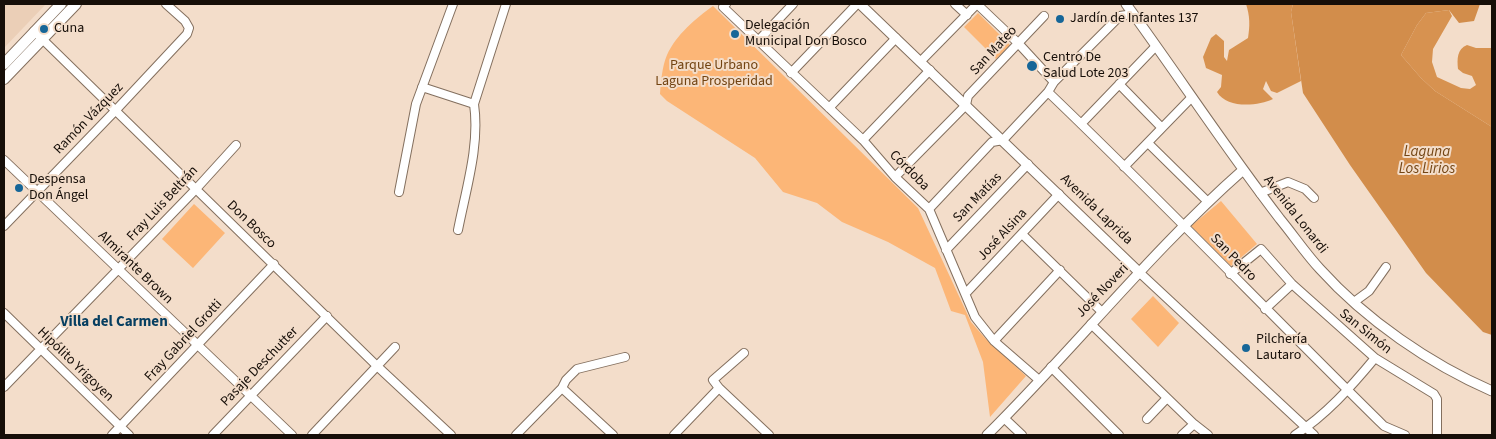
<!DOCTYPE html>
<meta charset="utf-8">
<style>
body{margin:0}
#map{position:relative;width:1496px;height:439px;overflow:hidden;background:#f3ddca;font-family:"Source Sans 3",sans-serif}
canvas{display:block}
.frame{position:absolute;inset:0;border:5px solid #160e08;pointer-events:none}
</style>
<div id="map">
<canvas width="1496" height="439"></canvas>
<div class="frame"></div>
</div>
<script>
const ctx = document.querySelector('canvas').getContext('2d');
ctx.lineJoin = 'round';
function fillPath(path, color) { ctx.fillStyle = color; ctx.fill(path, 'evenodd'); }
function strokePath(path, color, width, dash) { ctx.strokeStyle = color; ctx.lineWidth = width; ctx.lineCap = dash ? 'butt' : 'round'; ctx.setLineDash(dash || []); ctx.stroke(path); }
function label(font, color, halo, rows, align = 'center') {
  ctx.font = font + ' "Source Sans 3",sans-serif'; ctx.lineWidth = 4; ctx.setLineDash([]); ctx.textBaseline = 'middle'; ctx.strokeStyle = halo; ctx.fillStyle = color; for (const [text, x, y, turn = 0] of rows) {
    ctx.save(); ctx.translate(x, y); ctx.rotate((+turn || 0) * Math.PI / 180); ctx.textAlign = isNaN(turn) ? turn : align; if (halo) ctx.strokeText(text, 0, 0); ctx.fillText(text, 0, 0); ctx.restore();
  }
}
fillPath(new Path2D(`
 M4,4H46L4,48Z`), '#ebcfb7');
fillPath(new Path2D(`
 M713,6L918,208L971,322L985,338L1026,376L990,417L983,362L965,315L951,311L935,268L888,242L842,222L817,203L783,192L755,158L667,101L660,94C661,81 662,67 667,55C676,35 696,18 713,6Z
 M978,13L1010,45L996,59L964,27Z
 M1221,201L1257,244L1231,266L1191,226Z
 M194,204L225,233L193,268L162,239Z
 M1153,296L1179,323L1158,347L1131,319Z`), '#fcb677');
fillPath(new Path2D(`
 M1246,4H1293L1291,12L1301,81L1277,93L1271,91L1266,81L1263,89L1273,99C1258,106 1227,109 1217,92L1221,87L1222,75L1206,68L1203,57L1211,38L1216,34L1224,41V57L1227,61L1229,50L1248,38C1250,26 1250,16 1246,4Z
 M1449,10L1452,16L1433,49L1432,62L1437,77L1461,88L1470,89L1476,85L1472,76L1463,73L1458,69C1457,59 1457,49 1467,45L1476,48H1492V127L1435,91L1421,78L1401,55L1417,25L1426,13Z`), '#d79250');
fillPath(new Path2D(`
 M1293,4H1480L1474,21L1459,23L1449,10L1426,13L1417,25L1401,55L1421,78L1435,91L1492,127V335L1483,332L1426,273L1350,165L1303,93L1291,12Z`), '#d28d4b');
const minor = new Path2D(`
 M726,4L723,7L863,140L895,177L929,209L975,317L994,341L1039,380
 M955,4L967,15
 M977,4L1018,43L1054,82
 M34,31L377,366L451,435
 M758,41L793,4
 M921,61L977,4
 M791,73L857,4
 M1119,84L1162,128
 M422,87L474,104
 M1048,92C1162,201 1271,315 1384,426L1405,435
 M829,108L896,38
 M1081,124L1155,47
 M863,140L930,70
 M1148,143L1208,202
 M4,160L292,435
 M1124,167L1192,97
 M895,177L966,105L968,96L1044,16
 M399,192L416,104L453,4
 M1260,193L1288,182L1305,189L1314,198
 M929,209L992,142L1003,140L1048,92L1054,82L1120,16L1133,14
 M4,226L115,111L187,34L189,28L185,21L166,4
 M458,230C466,189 480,145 474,104L506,4
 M1022,234L1102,312
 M946,250L1028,164
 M1140,273L1314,435
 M1230,274L1261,249L1292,284L1375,358L1434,394L1437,399V435
 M966,293L1059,194
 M1354,302L1369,291L1386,267
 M1265,309L1292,284
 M4,313L129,435
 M1091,324L1194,424L1208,435
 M994,341L1060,270
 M744,353L713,380L719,388L769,435
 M1051,367L1119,435
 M4,387L196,189L236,145
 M562,388L613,435
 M1004,418L1022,435
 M1147,419L1167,398
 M112,435L274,264
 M213,435L327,316
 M312,435L395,347
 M516,435L562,388L566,380L577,369L625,357
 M674,435L719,388
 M1182,435L1194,424
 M1295,435C1326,415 1351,387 1375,358`);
const tertiary = new Path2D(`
 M860,4L1140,273
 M1126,4C1178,75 1226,149 1280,219C1294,236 1306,254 1320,269C1366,320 1430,364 1492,391
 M987,435C1074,349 1151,251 1243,170`);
const secondary = new Path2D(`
 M4,64L61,4
 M4,79L76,4`);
strokePath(minor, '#836f5e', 10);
strokePath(tertiary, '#836f5e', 11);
strokePath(secondary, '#836f5e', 12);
strokePath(minor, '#fff', 8);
strokePath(tertiary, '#fff', 9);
strokePath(secondary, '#fff', 10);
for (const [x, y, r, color] of [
 [1060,19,5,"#166698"],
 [44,29,5,"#166698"],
 [735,34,5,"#166698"],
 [1032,66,6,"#166698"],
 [19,188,5,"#166698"],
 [1246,348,5,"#166698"]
]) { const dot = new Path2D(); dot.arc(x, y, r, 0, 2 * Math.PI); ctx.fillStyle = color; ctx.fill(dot); strokePath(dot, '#f3ddca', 2); }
label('14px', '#160e08', '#f3ddca', [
 ["Jardín de Infantes 137",1070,19],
 ["Delegación",745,26],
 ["Municipal Don Bosco",745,42],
 ["Cuna",54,29],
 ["Centro De",1043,58],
 ["Salud Lote 203",1043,74],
 ["Despensa",29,180],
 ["Don Ángel",29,196],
 ["Pilchería",1256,340],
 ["Lautaro",1256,356]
], 'left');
label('14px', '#160e08', '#f3ddca', [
 ["San Mateo",994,51,-47],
 ["Ramón Vázquez",89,119,-46],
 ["Córdoba",909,171,45],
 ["San Matías",978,198,-46],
 ["Fray Luis Beltrán",163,204,-47],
 ["Avenida Laprida",1096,210,44],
 ["Avenida Lonardi",1295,215,52],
 ["Don Bosco",251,225,44],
 ["José Alsina",1003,235,-47],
 ["San Pedro",1233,258,46],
 ["Almirante Brown",135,268,44],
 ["José Noveri",1103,291,-46],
 ["San Simón",1365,332,39],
 ["Fray Gabriel Grotti",184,341,-47],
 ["Hipólito Yrigoyen",75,365,44],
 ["Pasaje Deschutter",260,367,-46]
]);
label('14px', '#724311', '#f3ddca', [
 ["Parque Urbano",714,66],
 ["Laguna Prosperidad",714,82]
]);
label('italic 15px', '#744615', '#f3ddca', [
 ["Laguna",1427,153],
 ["Los Lirios",1427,170]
]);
label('bold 15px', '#073f61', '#f3ddca', [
 ["Villa del Carmen",114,323]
]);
</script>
